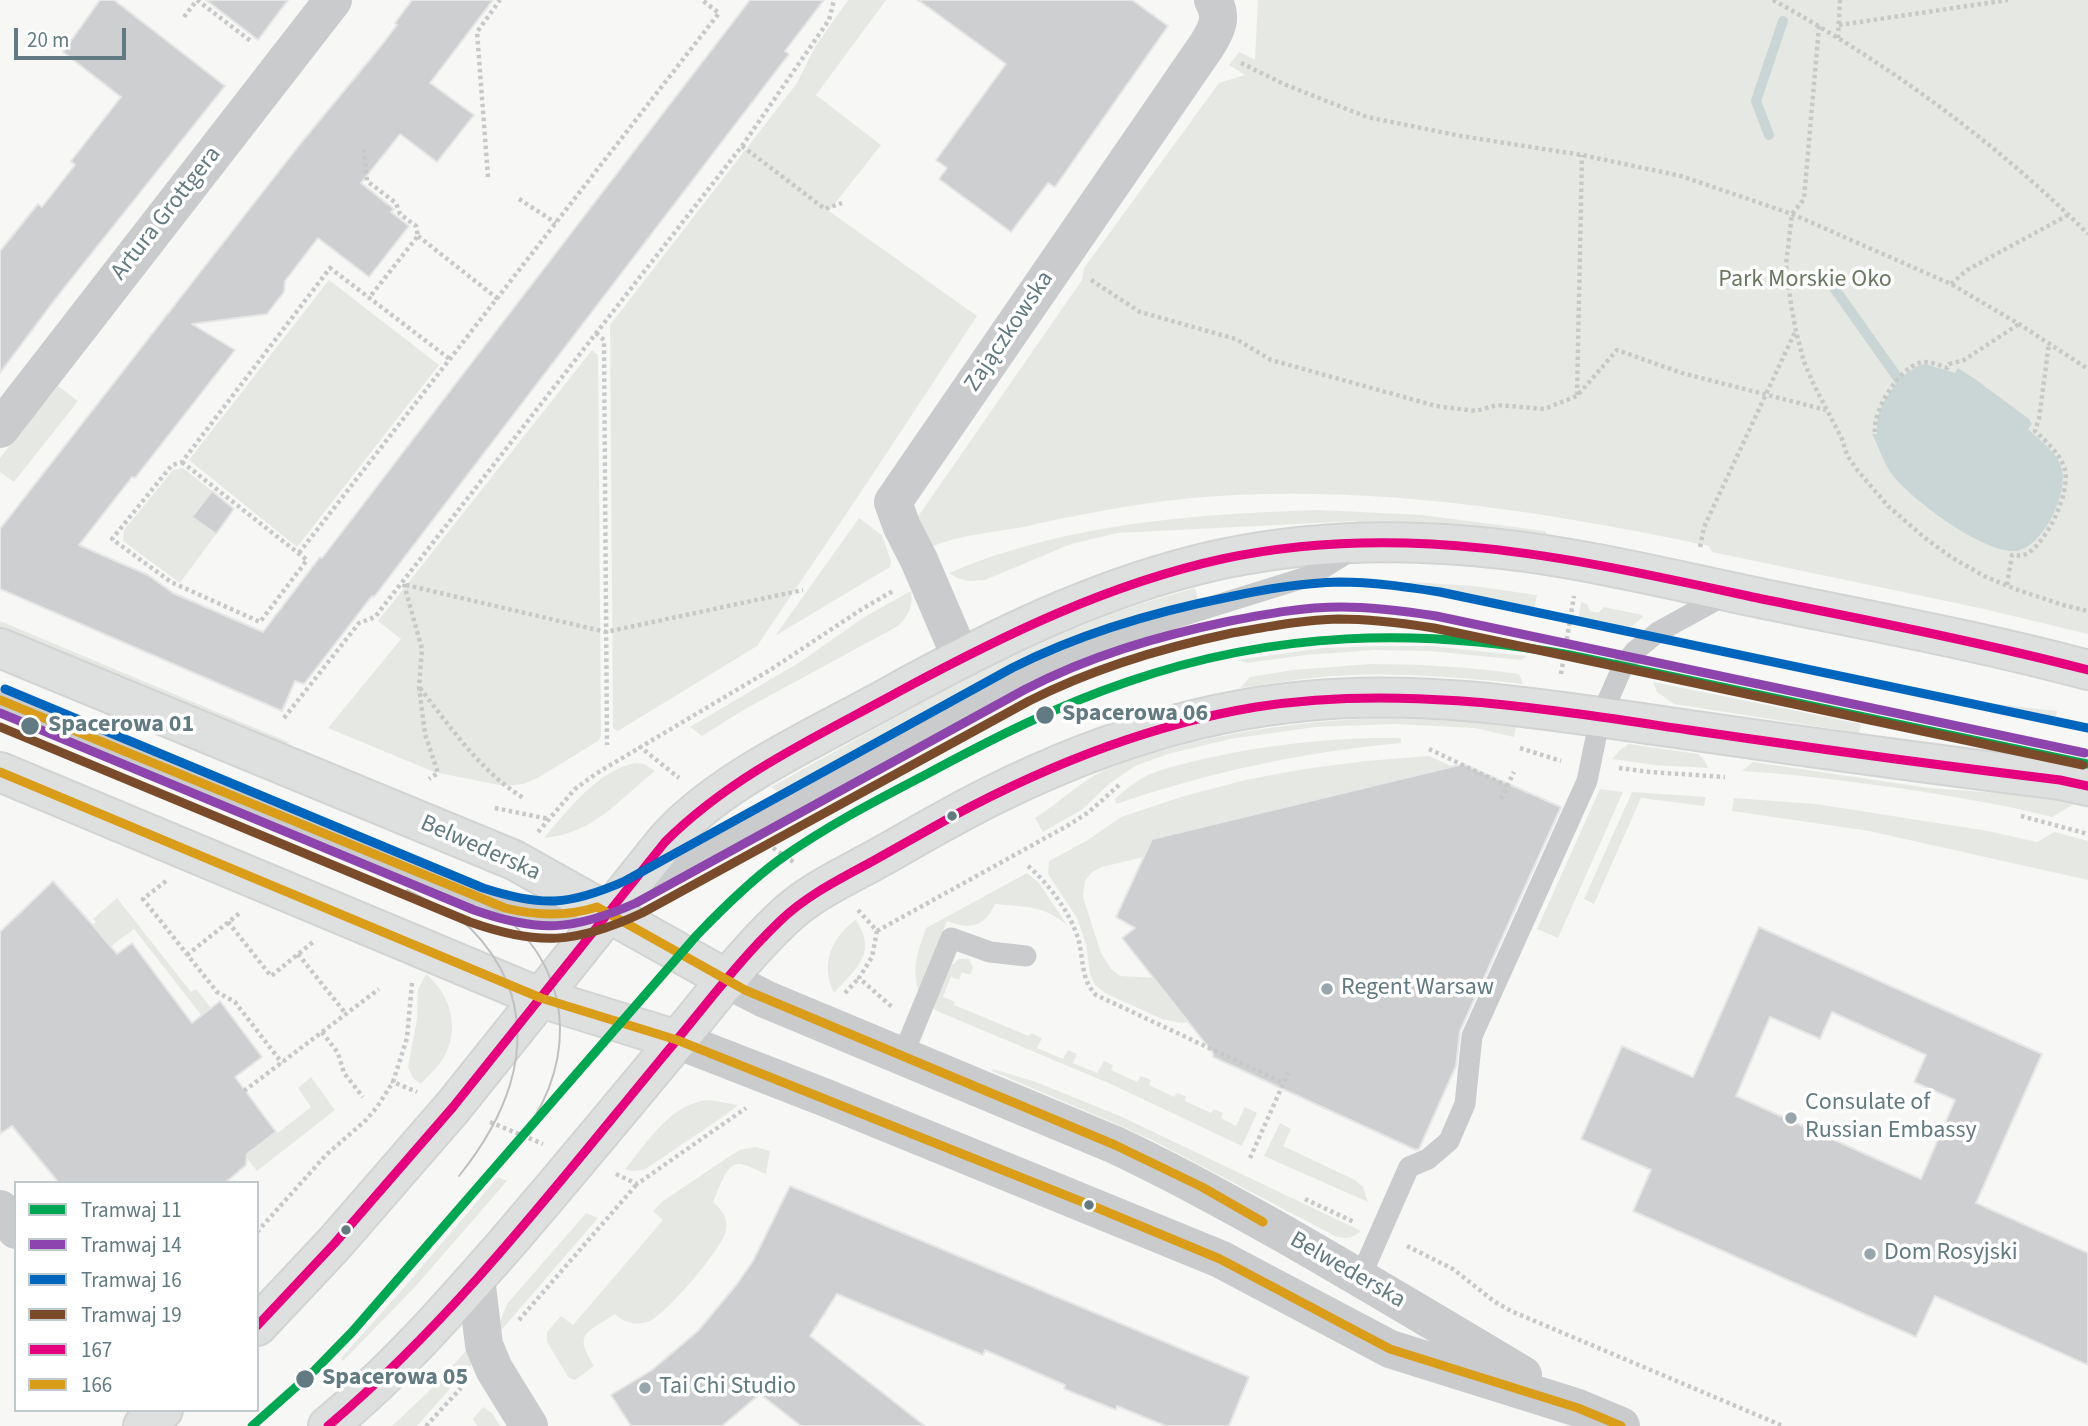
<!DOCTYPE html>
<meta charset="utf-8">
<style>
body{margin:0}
#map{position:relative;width:2088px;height:1426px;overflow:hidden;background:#f7f7f6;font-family:"Source Sans 3",sans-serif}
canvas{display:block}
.legend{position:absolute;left:14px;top:1181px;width:245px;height:231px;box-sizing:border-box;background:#fff;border:2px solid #c0cacd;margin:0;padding:9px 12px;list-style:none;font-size:21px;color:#627a81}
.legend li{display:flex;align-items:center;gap:14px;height:35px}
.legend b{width:35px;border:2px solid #c0cacd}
.scale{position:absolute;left:14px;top:28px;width:112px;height:32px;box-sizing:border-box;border:4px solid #627a81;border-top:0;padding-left:9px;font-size:21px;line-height:24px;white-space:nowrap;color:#627a81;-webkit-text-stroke:5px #fff;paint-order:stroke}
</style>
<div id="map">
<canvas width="2088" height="1426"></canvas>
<ul class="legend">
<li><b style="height:9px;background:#00a651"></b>Tramwaj 11</li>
<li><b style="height:9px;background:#8e44ad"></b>Tramwaj 14</li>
<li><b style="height:9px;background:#0065bd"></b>Tramwaj 16</li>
<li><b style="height:9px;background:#7a4b2a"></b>Tramwaj 19</li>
<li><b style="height:9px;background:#e5007d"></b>167</li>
<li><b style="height:9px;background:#d99d1a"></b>166</li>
</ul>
<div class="scale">20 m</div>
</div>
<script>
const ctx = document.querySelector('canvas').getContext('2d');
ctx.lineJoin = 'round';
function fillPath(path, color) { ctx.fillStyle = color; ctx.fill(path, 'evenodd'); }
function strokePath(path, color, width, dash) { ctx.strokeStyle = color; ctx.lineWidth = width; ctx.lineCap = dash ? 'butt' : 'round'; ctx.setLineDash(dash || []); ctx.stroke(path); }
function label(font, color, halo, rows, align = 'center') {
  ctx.font = font + ' "Source Sans 3",sans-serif'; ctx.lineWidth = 7; ctx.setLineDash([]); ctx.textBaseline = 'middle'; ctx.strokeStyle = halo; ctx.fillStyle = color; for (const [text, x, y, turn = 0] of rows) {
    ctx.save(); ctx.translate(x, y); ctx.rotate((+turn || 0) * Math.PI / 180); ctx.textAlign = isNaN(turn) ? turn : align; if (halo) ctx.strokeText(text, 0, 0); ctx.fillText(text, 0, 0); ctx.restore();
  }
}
fillPath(new Path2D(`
 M848,0H886L816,95L881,145L829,211L977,316L861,492L757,646L618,731L613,728L610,325L797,83L815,47Z
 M1258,0H2088V634L1984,609L1712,552L1709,546C1553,513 1396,488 1236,495C1168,498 1099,510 1032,525C998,533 962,533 929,548L917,518L1082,280L1084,268L1219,83L1245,75L1229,65L1239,52L1255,60Z
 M329,280L439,365L297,547L189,460Z
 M592,350L598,355L601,736L598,741L536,779L523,784L504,786L434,772L328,728L401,639L378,621Z
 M58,386L78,401L14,482L0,472V458Z
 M183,468L212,491L192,517L216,534L180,583L123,541L124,530L173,470Z
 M1320,510L1422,515L1545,531L1547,534L1546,537L1357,525L1356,521L1118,533L1071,544L985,580L969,581L957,578L949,573C1066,523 1193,514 1320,510Z
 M859,518L882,535L891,561L890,567L775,636Z
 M1410,582L1473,586L1537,595L1533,615L1409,591Z
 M1195,588L1198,600L1105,630L1043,654L784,796L771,787C880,727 987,662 1103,617C1133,605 1164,597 1195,588Z
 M911,591C913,606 909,616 898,626L745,709L702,736L690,727L800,662L866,616Z
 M1581,602L1587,604L1590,611L1598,613L1604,607L1642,615L1643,617L1622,634L1578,624Z
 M0,621L291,743H278L0,628Z
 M1691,645L1709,646L1981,702L1986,705L1997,704L2057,711L2054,724L1689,648Z
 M1378,646H1430L1527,656L1521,660L1430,651L1374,650L1306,655L1247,663L1237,660L1323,648Z
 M1370,664C1420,664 1470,667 1519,674L1523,684C1466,678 1410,673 1352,675C1315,676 1277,683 1240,688L1250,677L1293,670Z
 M1653,682L1861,724L1859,733L1674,704L1657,692Z
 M1381,718L1462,721L1516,727L1514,737L1475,728L1396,724L1315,727L1230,739L1168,754L1135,766L1110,783L1083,809L1043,832L1035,818C1058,804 1077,784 1101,772C1122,761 1145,755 1168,749C1238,729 1309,721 1381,718Z
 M1370,738H1401V743C1303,752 1210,772 1116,804L1115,799C1126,789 1137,780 1150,774C1169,767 1189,762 1208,758C1261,746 1315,740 1370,738Z
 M1629,744L1698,754L1705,761L1708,768L1654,765L1612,759L1621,749Z
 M1429,756L1458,769L1181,848L1102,867L1092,872L1085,881L1083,897L1101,953L1111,969L1120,976L1162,978L1192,1021L1182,1023L1162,1019L1105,993L1095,985L1090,974L1086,944L1077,918L1048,874L1049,861L1088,840L1121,817L1181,797L1245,780L1304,769L1366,761Z
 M1753,762L1929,788L2055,797L2088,802V808L2074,804L2052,817C2001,804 1950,796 1898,788C1846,781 1794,774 1742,771Z
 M635,763L644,764L655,771C617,801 595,833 544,838C567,811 598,770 635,763Z
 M1600,789L1623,792L1558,938L1537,929Z
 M1632,792L1706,797L1704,806L1641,798L1594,904L1584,899Z
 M1734,798L1816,804L1988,831L2037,842L2054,832L2088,841V880L1869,831L1732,811Z
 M1027,873L1039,883L1067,925C1043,905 1025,907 995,904C985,927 970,930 947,921L919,992C911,967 918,952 926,928Z
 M117,898L191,992L196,989L211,1008L202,1016L134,929L0,1029L74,944L96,922L93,919Z
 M856,920C878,954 856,968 834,993C820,965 831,937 856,920Z
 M959,959H969L973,968L970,975L962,972L959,980L951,977L943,997L955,1002L954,1005L1029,1036L1031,1033L1042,1038L1037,1048L1063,1059L1068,1050L1077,1054L1073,1063L1097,1073L1104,1061L1113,1065L1111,1070L1137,1082L1141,1076L1151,1080L1149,1085L1174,1097L1177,1093L1186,1096L1185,1101L1211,1113L1214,1109L1223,1113L1221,1118L1236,1126L1245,1107L1257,1113L1242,1146L1113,1085L937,1011L933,1008L951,966Z
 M426,974C451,995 461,1029 443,1059C437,1068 428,1076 421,1084L413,1078L408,1067L417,1019L418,990Z
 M993,1069L1036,1082L1120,1116L1361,1231C1353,1238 1345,1240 1335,1236L1154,1141L1114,1123L992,1071Z
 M311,1077L335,1110L257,1171L242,1152L276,1132L278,1133L311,1107L298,1088Z
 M710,1100L738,1105L727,1114L644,1170L632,1171L625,1169C648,1142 671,1102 710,1100Z
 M1280,1123L1291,1129L1283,1146L1355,1180L1363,1187L1368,1202L1264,1156Z
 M755,1147L770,1151L766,1174C758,1171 747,1164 738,1164C725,1165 718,1192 713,1202C722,1209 728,1218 726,1230C724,1247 666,1314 650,1321C637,1326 624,1323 615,1314C586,1334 573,1332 594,1366L575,1380L569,1378L547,1342V1332L561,1316L573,1325L663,1220L653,1211L663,1201L739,1150Z
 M498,1177L507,1181L415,1287L343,1361L341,1358L401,1291Z
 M586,1213L598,1218L498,1334L500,1322L507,1304Z
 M467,1350L473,1363L417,1426H392L428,1392Z
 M483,1407L492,1413L500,1426H477L473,1419Z`), '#e6e9e3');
fillPath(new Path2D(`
 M1925,364L1955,373L1958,368L1975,379L2029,419L2032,424L2028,429C2041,441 2058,453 2062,470C2068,494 2042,549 2015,551C1983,553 1914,501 1894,477C1884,464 1879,448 1872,434H1877C1877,428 1877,422 1878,417C1883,398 1905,367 1925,364Z`), '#cad5d6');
strokePath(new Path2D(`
 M1769,135L1756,101L1783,21
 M1825,275L1900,381`), '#cad5d6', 10);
const building = new Path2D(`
 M100,0H114L225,86L56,298L0,373V251L38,204L42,207L75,165L71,161L121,97L63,52Z
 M206,0H288L258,40Z
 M412,0H493L430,83L474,115L437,162L400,134L361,183L394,209L391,212L409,226L369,277L318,238L285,281L284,292L267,314L192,324L235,350L135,478L132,477L79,545L148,575L173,593L263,632L320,557L322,558L750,0H824L785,51L789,54L374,597L372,596L304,684L295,681L282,711L0,589V529L301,143L381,46L397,25L395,23Z
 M918,0H1132L1168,26L1055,187L1048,183L1011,232L939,179L947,168L936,160L1006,64Z
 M212,491L234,509L216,534L192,517Z
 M1463,764L1561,807L1460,1031L1456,1066L1419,1149L1416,1150L1213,1057V1053L1122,938L1135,928L1116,917L1152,839Z
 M53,881L90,922L117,954L132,943L192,1023L220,1001L262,1057L235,1077L276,1132L247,1154L246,1165L225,1183H59L12,1126L0,1134V932Z
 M1759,927L2042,1054L1976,1203L2088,1253V1365L1935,1296L1916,1337L1633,1211L1651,1170L1581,1139L1622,1046L1693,1077ZM1832,1012L1926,1055L1914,1082L1955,1100L1921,1179L1736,1096L1770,1017L1820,1039Z
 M790,1186L1249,1377L1229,1426H1166L1117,1406L1116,1410L1064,1389L1065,1385L985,1350L983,1355L837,1294L810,1336L925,1426H801L760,1394L722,1426H631L611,1395L652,1370L698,1331L737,1284L753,1261Z`);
fillPath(building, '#cdcfd0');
strokePath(building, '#e6e6e6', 2);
const secondary = new Path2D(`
 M0,648L514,860L728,980
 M0,772L541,998L677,1040
 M257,1326L334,1244L453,1107L665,842C719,780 815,738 887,698C994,639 1102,585 1222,559C1313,540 1408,538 1501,549C1591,559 1681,582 1769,600C1876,622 1983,642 2088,670
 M143,1426L163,1410
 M328,1426C394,1372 449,1309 505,1245C562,1179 618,1111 674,1044C709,1003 741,958 780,921C807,894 840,879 873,861C897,848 920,834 944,821C1057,758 1177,713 1306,701C1429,689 1548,710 1669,727C1799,746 1930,764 2060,780L2088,786`);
strokePath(secondary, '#d2d4d4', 42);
strokePath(new Path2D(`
 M197,0L252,42
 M1773,0C1887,63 1996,142 2088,234
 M184,17L197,0
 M1839,25L2008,0
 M1819,26L1804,199L1792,214L1786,264L1791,305L1796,331L1804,362L1814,385L1842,439L1847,455L1858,471L1888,506L1925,538L1951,557L1984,576L2015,589L2063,605L2088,611
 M1838,38L1840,0
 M1241,63L1286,85L1367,117L1461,136L1582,155L1681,176L1792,214L1951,284L2019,324L2088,369
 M742,146L825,209L842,203
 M364,149L367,181L396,203L400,214L416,226L418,236L369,298
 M488,177L477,32L500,0
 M519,199L556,223
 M418,236L498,299
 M1091,280L1140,312L1236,339L1271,360L1436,406L1476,411L1497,405L1544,409L1577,396L1617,350L1682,373L1826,410
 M1951,284L1967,270L2068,215
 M596,333L604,340L607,745
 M1577,395L1582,155
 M1875,432C1873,410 1898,370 1919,363C1928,360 1939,365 1947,368L1949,364L1964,360L2019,324
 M182,462L307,560L260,622L171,582L112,539L172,465L182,462L330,268L451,360
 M1700,547L1704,527L1795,332
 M299,553L719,13L702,0
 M404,584L422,649L419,687L425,734L438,773L429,779
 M406,585L606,632L803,590
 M2007,585L2012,555C2018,556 2023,556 2028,553C2048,540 2070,493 2065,470C2061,455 2047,442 2035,431L2039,419L2049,343
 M1561,674L1574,596
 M420,688C451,728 482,773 525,799
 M284,718L359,623L375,617L742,146L829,20L834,0
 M639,746L679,778
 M1520,748L1561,761
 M1429,749L1507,786
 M1619,768L1650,772L1725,777
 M1501,799L1514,772
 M495,808L549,819
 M2021,816L2088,834
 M538,832L575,789L597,773L770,670L862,609L893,591
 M773,848L795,863
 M1028,866C1049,884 1069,911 1078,938C1084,958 1080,979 1096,995L1284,1083
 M166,881L143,899L217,992L235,1002L282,1063
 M858,910L877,931L872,957L859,978L892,1007
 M228,922L271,976L313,942
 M877,931L1067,826L1089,812L1119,785
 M298,954L346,1014
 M187,955L241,912
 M412,983L407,1038L393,1082L417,1092
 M845,993L859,978
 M322,1032L338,1053L344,1073L363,1097
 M244,1091L379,989
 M490,1122L543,1144
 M1250,1158L1288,1073
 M616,1174L637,1184L746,1108
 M1305,1199L1354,1222
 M257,1232L326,1155L366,1120L377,1107L393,1082
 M1407,1246L1453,1269L1495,1302L1511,1311L1783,1426
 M519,1320L637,1184
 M426,1426L461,1388`), '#c7c9c9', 4.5, [3.5, 3.5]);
strokePath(new Path2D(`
 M0,700L505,908C536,917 568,918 599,906
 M640,886L1041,667L1111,638L1310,576L1352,550
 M902,1057L951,938L990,952L1026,956
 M1360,1278L1409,1167L1428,1159L1449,1141L1465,1104L1472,1036L1587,781L1600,718L1623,666L1635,651L1658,632L1729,593`), '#c9cbcc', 21);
strokePath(new Path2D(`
 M0,429L333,0
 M961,658L919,560L902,527L893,502L1207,45C1217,29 1223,17 1213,0
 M0,1209L16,1230
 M476,1278L484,1345L494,1369L529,1426`), '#c9cbcc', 38);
strokePath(new Path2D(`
 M728,980L765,999L1115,1145C1173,1172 1229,1203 1284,1234C1364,1280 1443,1327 1523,1375
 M677,1040L826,1098L1220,1259L1390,1349L1578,1408L1621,1426`), '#c9cbcc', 38);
strokePath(secondary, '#dedfdf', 38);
strokePath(new Path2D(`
 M454,888C472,896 490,905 506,918C579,979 574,1075 515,1144
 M407,890C429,901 452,912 471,929C486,944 499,963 507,982C535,1052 503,1121 459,1176`), '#bfc1c1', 2);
strokePath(new Path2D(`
 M257,1326L334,1244L453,1107L665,842C732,775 818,736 900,691C1002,636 1108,584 1222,559C1408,519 1581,560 1762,599C1871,621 1980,642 2088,670
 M328,1426C454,1319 556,1186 661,1059C700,1013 736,963 780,921C807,895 840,879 873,861C900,846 926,831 953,816C1048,765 1148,725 1256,707C1400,684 1546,709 1689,730C1812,748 1936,765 2060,780L2088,786`), '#e5007d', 9);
strokePath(new Path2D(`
 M0,700L505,908C537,916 566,917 597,907
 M0,772L541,998L677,1040L1095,1207L1220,1259L1390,1349L1578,1408L1621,1426
 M597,907L745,990L1115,1145L1202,1187L1263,1222`), '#d99d1a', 9);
strokePath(new Path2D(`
 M252,1426L315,1370L352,1332L697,935C723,908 749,882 779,860C825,827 875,801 925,775C990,740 1056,706 1127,682C1274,631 1418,627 1570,655L2088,764`), '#00a651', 9);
strokePath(new Path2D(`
 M0,713L474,910C539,933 573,931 636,903L1024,690C1089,656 1158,636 1230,621C1266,614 1303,607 1341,607C1373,607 1404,611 1436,616L2085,753`), '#8e44ad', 9);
strokePath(new Path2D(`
 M5,689L483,888C542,907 568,906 625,881L1012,668C1081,633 1153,612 1229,597C1265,589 1302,583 1339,582C1373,582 1407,587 1440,592L2088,728`), '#0065bd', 9);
strokePath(new Path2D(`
 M0,727L470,922C538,946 576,944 642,913L1029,701C1094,668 1161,648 1232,633C1267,627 1302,620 1338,619C1370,619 1402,623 1434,628L2083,765`), '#7a4b2a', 9);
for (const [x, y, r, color] of [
 [1045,715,10,"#627a81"],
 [30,726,10,"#627a81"],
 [952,816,6,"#627a81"],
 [1327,989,7,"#96a6aa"],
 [1791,1118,7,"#96a6aa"],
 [1089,1205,6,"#627a81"],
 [346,1230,6,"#627a81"],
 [1870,1254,7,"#96a6aa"],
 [305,1379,10,"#627a81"],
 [645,1388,7,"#96a6aa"]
]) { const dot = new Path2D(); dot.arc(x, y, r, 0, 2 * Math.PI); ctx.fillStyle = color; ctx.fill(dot); strokePath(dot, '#fff', 2.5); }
label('24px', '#627a81', '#fff', [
 ["Artura Grottgera",167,214,-52],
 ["Zajączkowska",1010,332,-56],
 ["Belwederska",480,849,24],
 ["Belwederska",1347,1271,30]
]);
label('24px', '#6a7861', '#fff', [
 ["Park Morskie Oko",1805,281]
]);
label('bold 24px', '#627a81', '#fff', [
 ["Spacerowa 06",1062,715],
 ["Spacerowa 01",48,726],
 ["Spacerowa 05",322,1379]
], 'left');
label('24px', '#627a81', '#fff', [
 ["Regent Warsaw",1341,989],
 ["Consulate of",1805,1104],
 ["Russian Embassy",1805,1132],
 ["Dom Rosyjski",1884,1254],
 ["Tai Chi Studio",659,1388]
], 'left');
</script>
